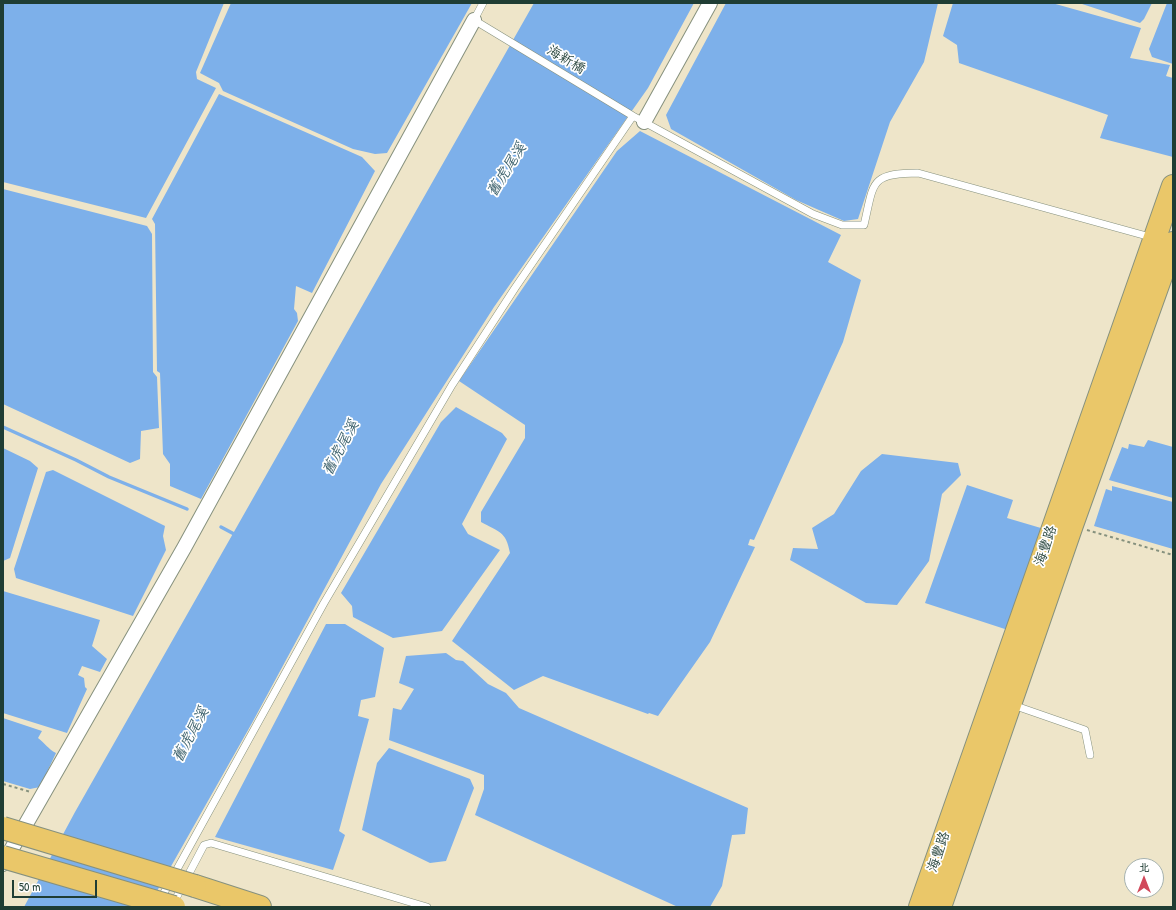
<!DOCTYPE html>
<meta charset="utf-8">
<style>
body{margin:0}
#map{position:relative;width:1176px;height:910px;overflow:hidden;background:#eee5c9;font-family:"Patrick Hand","LXGW WenKai TC",sans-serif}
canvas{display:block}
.frame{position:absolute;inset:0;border:4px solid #1f3d34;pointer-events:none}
.north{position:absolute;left:1124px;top:858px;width:40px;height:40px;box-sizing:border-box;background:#fff;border:1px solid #a5b1ae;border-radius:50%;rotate:0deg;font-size:11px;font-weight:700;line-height:16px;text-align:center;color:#1f3d34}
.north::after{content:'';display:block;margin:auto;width:14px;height:18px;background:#d1495b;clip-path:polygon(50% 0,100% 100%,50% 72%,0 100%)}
.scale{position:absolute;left:12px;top:880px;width:85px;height:18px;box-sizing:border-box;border:2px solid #1f3d34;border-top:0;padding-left:5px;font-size:12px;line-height:14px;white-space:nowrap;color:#1f3d34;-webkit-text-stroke:3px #fff;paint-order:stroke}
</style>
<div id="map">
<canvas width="1176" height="910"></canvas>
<div class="frame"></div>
<div class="north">北</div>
<div class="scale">50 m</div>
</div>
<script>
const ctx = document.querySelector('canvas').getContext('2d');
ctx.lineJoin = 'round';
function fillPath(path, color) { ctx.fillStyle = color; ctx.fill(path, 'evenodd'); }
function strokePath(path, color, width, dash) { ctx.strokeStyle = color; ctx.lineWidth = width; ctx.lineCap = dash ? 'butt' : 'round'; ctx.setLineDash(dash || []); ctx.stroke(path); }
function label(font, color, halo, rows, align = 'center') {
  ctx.font = font + ' "Patrick Hand","LXGW WenKai TC",sans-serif'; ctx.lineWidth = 3.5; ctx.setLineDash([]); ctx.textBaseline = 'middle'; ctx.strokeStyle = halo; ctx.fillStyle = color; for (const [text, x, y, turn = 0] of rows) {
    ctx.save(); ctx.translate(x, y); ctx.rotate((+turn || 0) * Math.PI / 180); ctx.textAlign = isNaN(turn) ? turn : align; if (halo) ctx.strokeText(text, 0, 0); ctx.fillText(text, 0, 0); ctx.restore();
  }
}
fillPath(new Path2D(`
 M3,3H224L196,72L197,79L216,88L146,218L3,182Z
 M231,3H472L387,153L375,154L353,149L223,91L219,83L200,73Z
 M534,3H694L648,88L494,307L381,484L252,723L148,907H24L75,812Z
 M726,3H938L924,62L890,122L858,219L844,221L796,200L671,129L666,115Z
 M953,3H1052L1141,28L1130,58L1170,65L1166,76L1173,78V157L1100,138L1108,115L959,63L957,45L943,36Z
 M1079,3H1152L1144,19L1140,23Z
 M1167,3H1173V64L1152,57L1149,49Z
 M219,94L362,157L375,171L312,293L296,286L294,309L297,313L298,321L201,499L170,486V464L163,454L160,373L157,371L155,224L152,219Z
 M640,131L841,235L828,262L861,280L843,342L754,540L750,539L748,545L755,547L710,642L658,716L649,713L648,714L543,676L514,690L452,641L510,553C506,531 499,532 481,522V512L525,438V425L459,381L617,151Z
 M3,189L147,226L152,234L153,372L157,377L159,428L141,431L140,459L130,463L3,404Z
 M456,407L502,433L507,439L462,524L468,534L500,550L442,631L393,638L353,617L352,606L341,593L441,422Z
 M1148,440L1173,447V498L1109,480L1122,447L1128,449L1129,444L1144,447Z
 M3,448L30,461L38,468L10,558L3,561Z
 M882,454L958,463L961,475L942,494L929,561L897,605L866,603L790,560L793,548L818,549L812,528L834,514L861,471Z
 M53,470L165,526L163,536L166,550L133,616L16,578L14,569L46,472Z
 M967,485L1013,500L1007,518L1051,531L1011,631L925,603Z
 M1112,486L1173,502V549L1094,526L1106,489L1112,491Z
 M3,591L100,620L92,646L107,659L100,672L82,666L78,675L84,678L85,687L87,689L67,733L3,713Z
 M326,624H345L384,648L375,697L361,700L358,716L369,719L339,831L345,835L333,870L215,837Z
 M446,653L456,660L463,661L488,684L506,693L519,708L748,808L745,834L732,835L722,886L710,907H678L475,815L484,789V775L389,740L393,708L401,710L414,689L399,683L406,656Z
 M3,718L42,731L38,738C45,743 48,749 56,753L40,787L30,789L3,781Z
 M389,748L470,779L474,788L446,861L430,863L362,830L377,763Z`), '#7db0ea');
strokePath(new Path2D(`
 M3,427L76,460L109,477L187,509
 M221,527L236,535`), '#7db0ea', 3.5);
const service = new Path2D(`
 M483,3L474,20L633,116L813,214L842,225H864C874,183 869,173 918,173L1154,238
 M1013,705L1085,730L1090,755
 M160,900L324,603L452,385L515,288L633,116
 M173,904L204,845L211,843L427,907`);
const minor = new Path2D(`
 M644,122L710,3
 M3,864L184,548L474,20`);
const primary = new Path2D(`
 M920,907L1173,186
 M940,907L1072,525L1173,243`);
const trunk = new Path2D(`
 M195,886L260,907`);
strokePath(service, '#86917e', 8);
strokePath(minor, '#86917e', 16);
strokePath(primary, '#86917e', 24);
strokePath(trunk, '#86917e', 24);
strokePath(new Path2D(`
 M1087,530L1173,555
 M3,784L31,792`), '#86917e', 2, [3, 3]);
strokePath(service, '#fff', 7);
strokePath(minor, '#fff', 14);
strokePath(primary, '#eac769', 22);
strokePath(trunk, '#eac769', 22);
const trunkBridge = new Path2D(`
 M3,828L195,886
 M3,857L174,907`);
strokePath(trunkBridge, '#86917e', 24, []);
strokePath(trunkBridge, '#eac769', 22);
label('14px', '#1f3d34', '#fff', [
 ["海新橋",566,60,31],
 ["海豐路",1046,546,-71],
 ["海豐路",939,852,-71]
]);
label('italic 15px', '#3b606b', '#fff', [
 ["舊虎尾溪",507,170,-58],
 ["舊虎尾溪",341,448,-62],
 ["舊虎尾溪",191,735,-62]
]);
</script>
